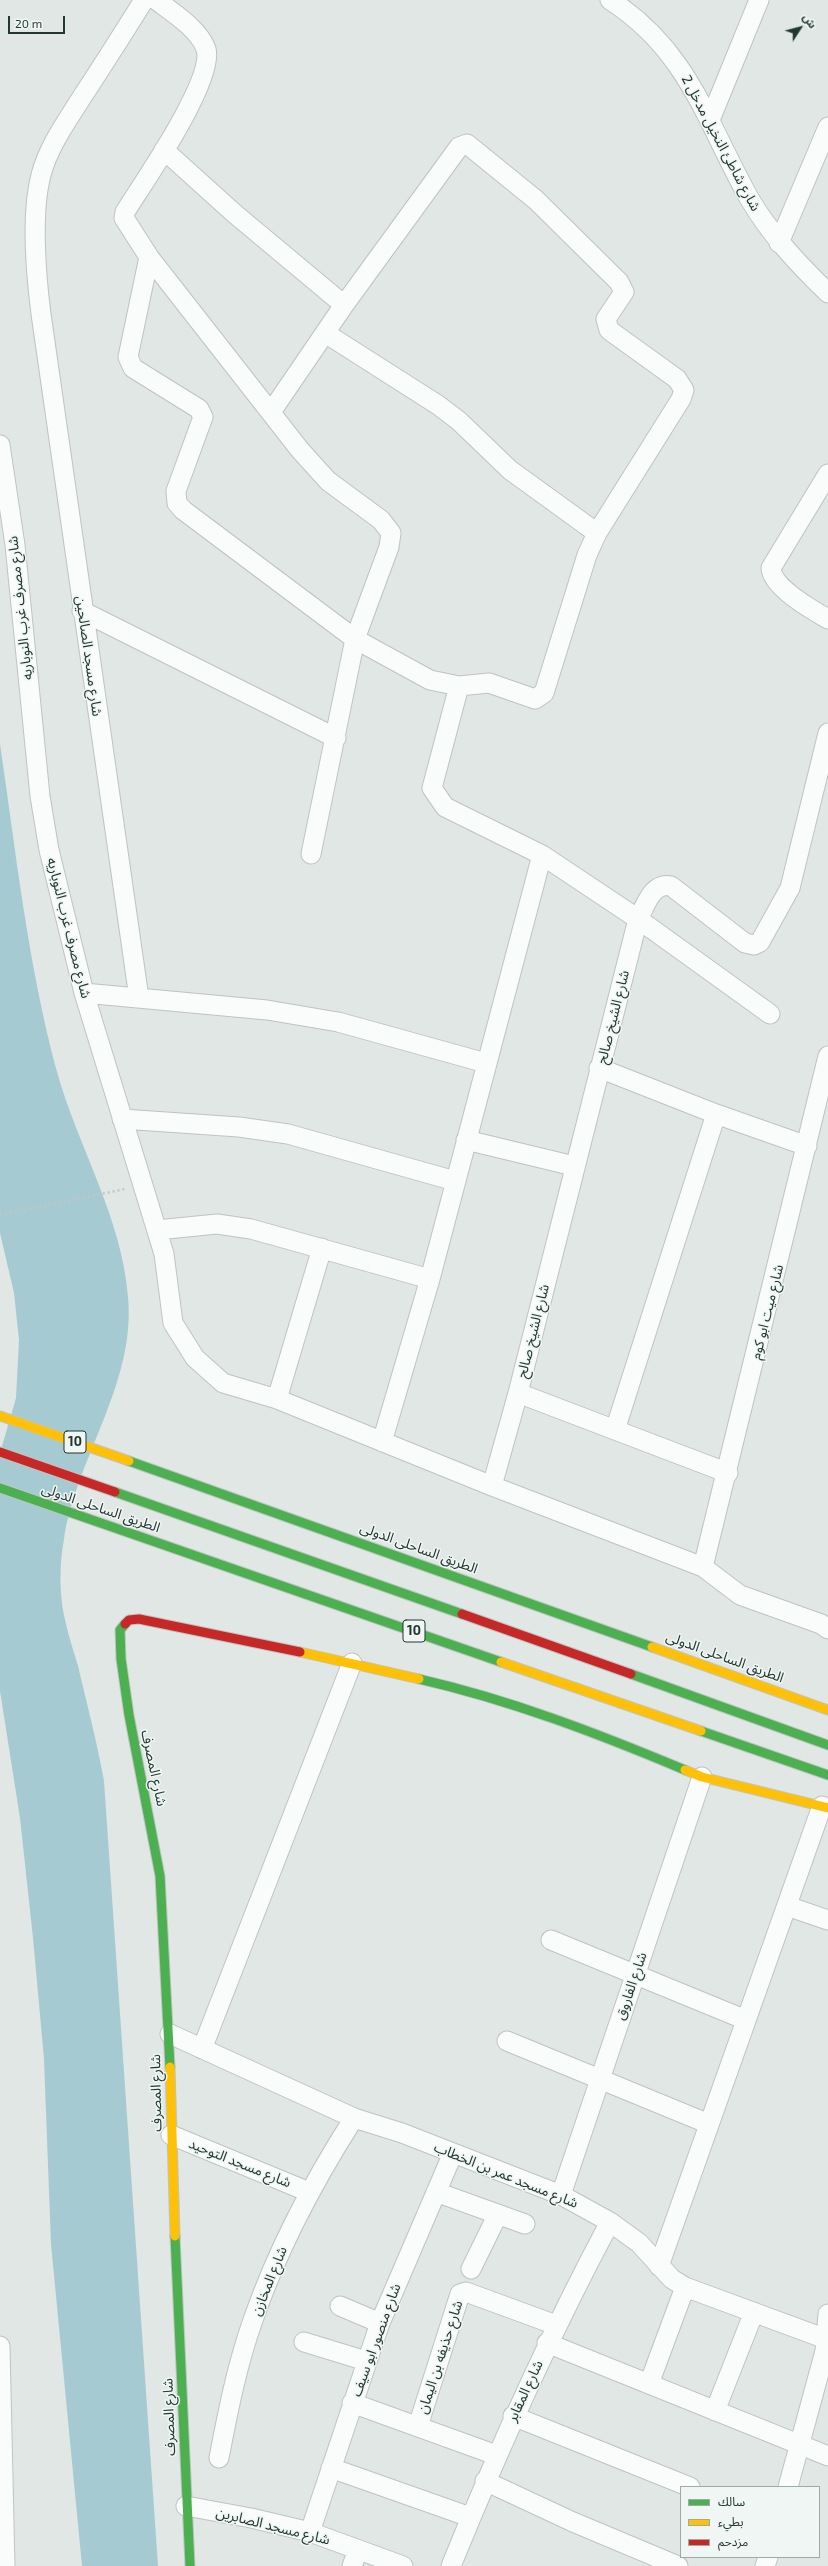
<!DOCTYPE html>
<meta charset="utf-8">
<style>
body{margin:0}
#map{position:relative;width:828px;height:2566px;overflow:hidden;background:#e1e7e4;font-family:"Exo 2","Noto Sans Arabic",sans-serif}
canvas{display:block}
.legend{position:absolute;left:680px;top:2486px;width:140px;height:72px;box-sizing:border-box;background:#eff6f3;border:1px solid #9daaa6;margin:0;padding:5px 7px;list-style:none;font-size:12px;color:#223732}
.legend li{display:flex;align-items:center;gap:8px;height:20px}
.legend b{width:20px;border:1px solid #9daaa6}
.north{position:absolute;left:780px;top:8px;width:40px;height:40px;-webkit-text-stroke:3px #eff6f3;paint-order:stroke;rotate:54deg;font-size:11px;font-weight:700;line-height:16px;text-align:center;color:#223732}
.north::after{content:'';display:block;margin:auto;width:14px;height:18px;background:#223732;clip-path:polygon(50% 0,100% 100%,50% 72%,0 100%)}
.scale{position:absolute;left:8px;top:16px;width:57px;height:18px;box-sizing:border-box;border:2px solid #223732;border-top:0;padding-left:5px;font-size:12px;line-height:14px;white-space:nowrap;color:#223732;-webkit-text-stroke:3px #eff6f3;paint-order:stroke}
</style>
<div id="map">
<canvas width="828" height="2566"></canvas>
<ul class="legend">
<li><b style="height:5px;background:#4caf50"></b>سالك</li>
<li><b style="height:5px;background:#ffc107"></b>بطيء</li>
<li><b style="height:5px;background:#c62828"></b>مزدحم</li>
</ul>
<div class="north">ش</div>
<div class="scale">20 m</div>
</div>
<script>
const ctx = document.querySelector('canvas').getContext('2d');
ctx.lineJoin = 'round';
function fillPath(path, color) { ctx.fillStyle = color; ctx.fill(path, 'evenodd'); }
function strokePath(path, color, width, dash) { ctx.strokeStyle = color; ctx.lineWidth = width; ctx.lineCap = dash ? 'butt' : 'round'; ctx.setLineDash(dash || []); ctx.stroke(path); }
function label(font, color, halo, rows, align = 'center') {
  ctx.font = font + ' "Exo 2","Noto Sans Arabic",sans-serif'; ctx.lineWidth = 3; ctx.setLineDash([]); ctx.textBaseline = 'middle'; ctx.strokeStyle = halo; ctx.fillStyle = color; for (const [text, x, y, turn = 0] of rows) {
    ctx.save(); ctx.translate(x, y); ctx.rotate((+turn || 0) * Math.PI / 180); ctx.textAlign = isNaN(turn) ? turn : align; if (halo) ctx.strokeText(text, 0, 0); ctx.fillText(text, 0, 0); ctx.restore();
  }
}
fillPath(new Path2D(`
 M0,744C16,853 28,965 57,1072C78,1147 122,1218 128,1297C136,1383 77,1456 64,1539C59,1566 59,1597 66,1624C69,1638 74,1652 78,1666C87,1704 97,1742 104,1781L158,2566H82L51,2244L44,2059L33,1938L20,1818L0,1691V1453L16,1398L19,1340L14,1293L0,1233Z`), '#a6cad1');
const street = new Path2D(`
 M156,0C172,12 199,29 206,49C215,80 143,183 125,212L124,218L149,257L300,450L328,481L381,520L391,533L389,547L355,639L311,854
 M610,0C688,50 706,121 749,198C770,234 798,264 828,293
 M710,120L759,0
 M164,150L235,214L344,305L271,412
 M779,243L828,127
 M149,257L128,357L133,368L199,409L203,417L176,491L177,503L183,510L355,639L430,680L459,686L432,788L445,807L542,855L638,919L770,1014
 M344,305L459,147L467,144L536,200L619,282L624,292L606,319L609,330L677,379L684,390L681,399L597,533L587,555L544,693L535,699L489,683L459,686
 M325,333L438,405L459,421L510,470L597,533
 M0,445L15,545L40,796L49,850L84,993L164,1254L173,1323L195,1358L223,1383L277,1399L492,1486L703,1567L740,1595L821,1624L828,1629
 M828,474L771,568C772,587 812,610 828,619
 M82,611L336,738
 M84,993L267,1010L338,1022L486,1063
 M139,998L41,314C36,275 31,213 41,175C48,147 67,121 82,97C103,65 124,32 144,0
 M599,1068L716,1114L807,1146
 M122,1119L239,1127L288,1134L455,1181
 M466,1140L574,1166
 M157,1230L217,1224L251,1229L430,1279
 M518,1393L728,1473
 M277,1399L322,1248
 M615,1430L716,1114
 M382,1442L430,1279L542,855
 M492,1486L518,1393L638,919C646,905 652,882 671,886L745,943L754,945L760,942L790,888L828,733
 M703,1567L828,1056
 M787,1906L828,1920
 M551,1940L746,2020
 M170,2034L354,2118L402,2133L561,2195L610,2222L639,2243L672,2279L685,2287L826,2339
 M507,2041L709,2124
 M202,2049L352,1663
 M171,2135L309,2192
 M436,2192L525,2224
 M561,2195L702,1777
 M659,2266L822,1806
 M471,2269L498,2214
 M340,2306L380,2323
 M304,2342L366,2361
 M547,2343L828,2456
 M0,2346L5,2566
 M649,2384L685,2287
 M352,2403L496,2455
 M715,2411L754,2312
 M513,2416L690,2487
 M418,2426L460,2294L466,2292L556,2325
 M219,2458C228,2411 237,2365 253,2320C278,2248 313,2182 354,2118
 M331,2468L470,2517
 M485,2481L573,2522L678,2566
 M788,2487L825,2351L828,2314
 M186,2506L251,2518L310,2532L403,2566
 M310,2532L380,2323L453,2153
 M352,2566L358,2550
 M451,2566C499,2448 550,2334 610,2222
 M765,2566L768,2557`);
const fast = new Path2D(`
 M129,1461L652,1647
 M0,1488L501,1662
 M115,1492L462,1614
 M125,1624L120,1630L121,1659L129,1715L160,1876L170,2067
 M631,1674L828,1745
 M419,1679C511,1700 599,1734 685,1770
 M701,1731L828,1775
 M175,2236L190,2566`);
const slow = new Path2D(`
 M0,1416L129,1461
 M652,1647L828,1710
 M300,1652L419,1679
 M501,1662L701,1731
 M685,1770L702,1777L828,1808
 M170,2067L175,2236`);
const jam = new Path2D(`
 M0,1452L115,1492
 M462,1614L631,1674
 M125,1624L129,1620L139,1619L300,1652`);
strokePath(street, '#bec4c1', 21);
strokePath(fast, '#bec4c2', 11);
strokePath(slow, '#bec4c2', 11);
strokePath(jam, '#bec4c2', 11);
strokePath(new Path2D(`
 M0,1215L125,1189`), '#bfc7c4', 2.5, [2, 3]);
strokePath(street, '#fafbfb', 19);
strokePath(fast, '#4caf50', 9);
strokePath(slow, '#ffc107', 9);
strokePath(jam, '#c62828', 9);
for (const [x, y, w] of [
 [75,1442,22],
 [414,1631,22]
]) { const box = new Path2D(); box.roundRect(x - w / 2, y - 11, w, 22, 3); ctx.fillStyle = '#eff6f3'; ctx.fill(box); strokePath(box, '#223732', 1); }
label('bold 13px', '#223732', null, [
 ["10",75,1442],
 ["10",414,1631]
]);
label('14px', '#223732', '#eff6f3', [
 ["شارع شاطئ النخيل مدخل 2",721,143,62],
 ["شارع مصرف غرب النوباريه",20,608,-96],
 ["شارع مسجد الصالحين",89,656,82],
 ["شارع مصرف غرب النوباريه",69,928,76],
 ["شارع الشيخ صالح",613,1017,-76],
 ["شارع ميت ابو كوم",767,1312,-76],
 ["شارع الشيخ صالح",533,1331,-76],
 ["الطريق الساحلى الدولى",101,1508,19],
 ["الطريق الساحلى الدولى",419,1548,20],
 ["الطريق الساحلى الدولى",725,1657,20],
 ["شارع المصرف",154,1768,78],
 ["شارع الفاروق",631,1986,-71],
 ["شارع المصرف",156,2093,-91],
 ["شارع مسجد التوحيد",240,2163,22],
 ["شارع مسجد عمر بن الخطاب",506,2175,22],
 ["شارع المخازن",269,2281,-68],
 ["شارع منصور ابو سيف",376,2340,-70],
 ["شارع حذيفه بن اليمان",440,2357,-72],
 ["شارع المقابر",525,2391,-65],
 ["شارع المصرف",169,2417,-92],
 ["شارع مسجد الصابرين",273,2526,14]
]);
</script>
